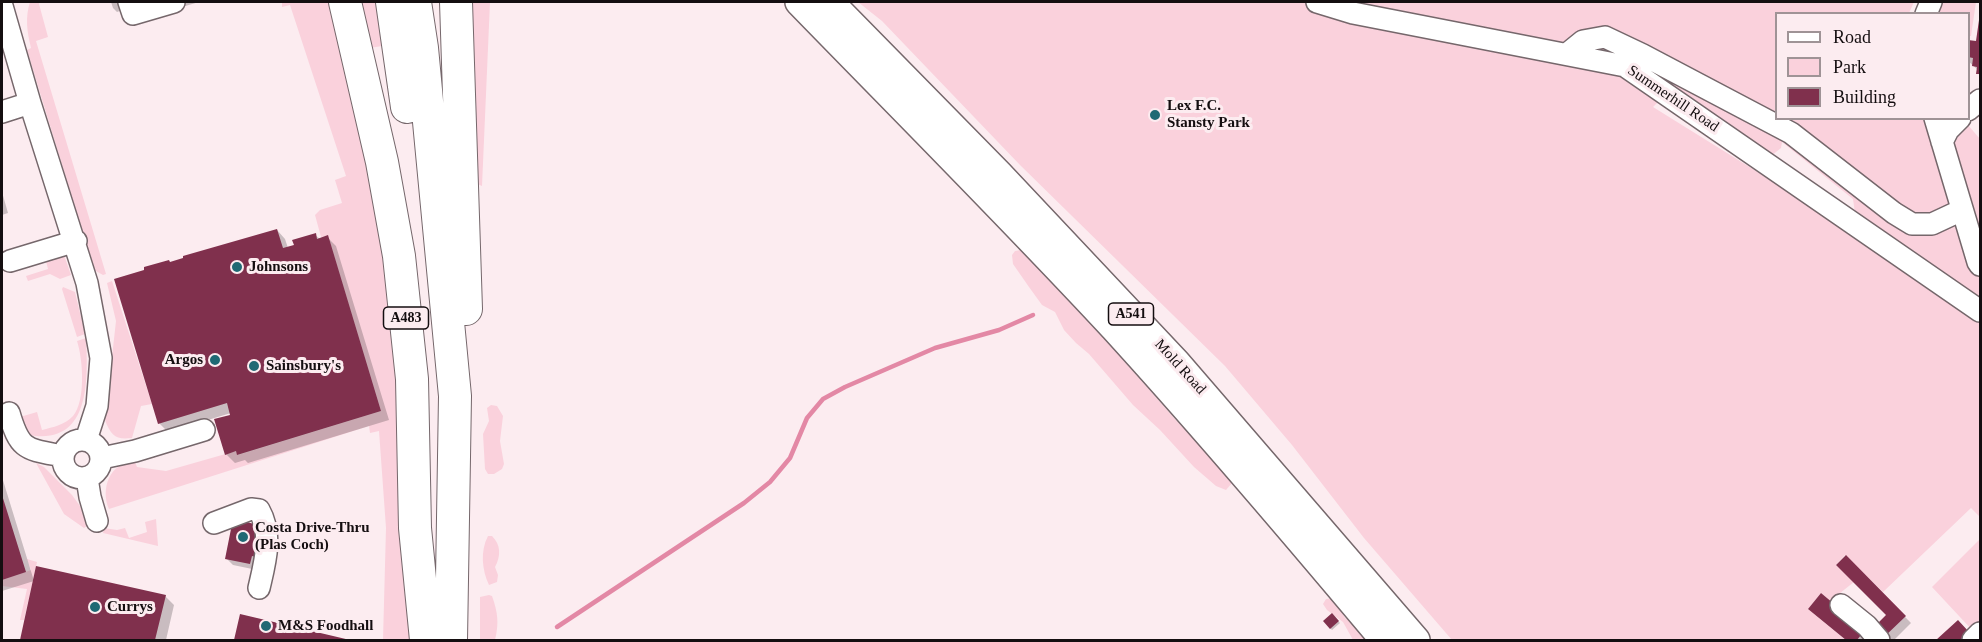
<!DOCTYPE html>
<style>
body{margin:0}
#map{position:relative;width:1982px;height:642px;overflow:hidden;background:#fcecf0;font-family:"Times New Roman",serif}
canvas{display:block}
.frame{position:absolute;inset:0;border:3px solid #140e10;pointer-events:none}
.legend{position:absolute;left:1775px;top:12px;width:195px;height:108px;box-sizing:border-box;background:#fcecf0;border:2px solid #9f9396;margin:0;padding:8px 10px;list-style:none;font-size:18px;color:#140e10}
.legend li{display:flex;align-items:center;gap:12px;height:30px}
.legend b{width:30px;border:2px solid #9f9396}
</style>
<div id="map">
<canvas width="1982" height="642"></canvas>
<div class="frame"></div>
<ul class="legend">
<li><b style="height:8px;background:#fff"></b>Road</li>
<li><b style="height:16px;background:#fad1dc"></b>Park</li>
<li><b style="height:16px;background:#80304d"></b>Building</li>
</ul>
</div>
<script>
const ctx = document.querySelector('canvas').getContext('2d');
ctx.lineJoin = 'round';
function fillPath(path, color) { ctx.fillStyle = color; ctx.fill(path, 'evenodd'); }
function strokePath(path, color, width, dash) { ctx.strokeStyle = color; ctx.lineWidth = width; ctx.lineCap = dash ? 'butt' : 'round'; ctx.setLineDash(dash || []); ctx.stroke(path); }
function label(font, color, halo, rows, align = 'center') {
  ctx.font = font + ' "Times New Roman",serif'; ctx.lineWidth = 6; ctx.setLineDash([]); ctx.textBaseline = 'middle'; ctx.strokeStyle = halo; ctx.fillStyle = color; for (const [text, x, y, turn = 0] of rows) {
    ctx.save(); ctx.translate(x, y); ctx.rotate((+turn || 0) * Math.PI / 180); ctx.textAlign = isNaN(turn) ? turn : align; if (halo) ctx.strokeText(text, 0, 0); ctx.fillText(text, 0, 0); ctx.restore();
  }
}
fillPath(new Path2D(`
 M30,2H40L39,4L48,37L36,41L106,274L103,275L94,270L27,50L31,48C27,31 25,18 30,2Z
 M282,2H335L395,259L411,640H383L386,528L379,431L370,433L369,426L109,509C100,489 110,461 135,462L137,467L166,471L236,451L238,455L381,411L328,236L321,237L315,215L320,210L342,203L335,180L346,176L290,5L282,7Z
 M353,2H375L382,46L364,49Z
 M466,2H490L482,186L475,183Z
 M858,2H1914L1909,13L1776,14V118L1925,119L1952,207C1932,221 1920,223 1898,211L1805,137L1737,100L1732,108L1755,118L1890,218L1910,228H1932L1954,220L1969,270L1980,277V299L1973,298L1952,279L1855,213L1853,199L1782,142L1781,148L1771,156L1662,98L1653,107L1809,204L1822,196L1865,224L1870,240L1897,249L1960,289L1980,321V517L1971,508L1883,592L1845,555L1836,565L1854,582L1830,601L1821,593L1808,609L1846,640H1452L1364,538L1292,445L1225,366L1020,165L882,21Z
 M1934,2H1976L1971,36H1969L1968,14H1928Z
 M1968,125L1980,139V251L1952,142L1958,134Z
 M1021,250C1076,303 1124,361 1174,418C1193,439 1219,457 1232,483L1226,490L1216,486L1194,467L1160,430L1133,405L1089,354L1076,343L1064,330L1055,312L1042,305L1029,287L1013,264L1012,255L1015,251Z
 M64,255L71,275L60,279L50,274L28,281L26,276L48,269L46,261Z
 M112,281L152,404L141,406L132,438C116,440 111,436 105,420L116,321L107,283Z
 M63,287L75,292L85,334L77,337L62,289Z
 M86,338C88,379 91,446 29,435L20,417L37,412L42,430C53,427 65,425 73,416C86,401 83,359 77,341Z
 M491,405L497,406L503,416L500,441L504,464L502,469L494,474H488L485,469L483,434L489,421L487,408Z
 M36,463L44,467L72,495L80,506L87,526L84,528L64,514Z
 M156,519L158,546L103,533L104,528L117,530L125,528L129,538L147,532L145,522Z
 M488,536H492C501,545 501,556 495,567L498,575L497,582L489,585C482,570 480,551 488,536Z
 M1980,539V624L1973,631L1932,587Z
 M27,559L37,562L24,620H20L27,589L2,586V580L31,570Z
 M489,595L492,596C498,613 499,623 495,640H480V597Z
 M1334,598L1345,618L1379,640H1353L1343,622L1327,610L1323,604L1326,599Z`), '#fad1dc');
fillPath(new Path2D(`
 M111,2H123L125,9L117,12L113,8Z
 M176,2H199L182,7Z
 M1980,21V76L1978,73V70L1968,61V42L1977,43Z
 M2,192L8,213L2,215Z
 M277,230L285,239L288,248L315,235L320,239L327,237L336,246L389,420L248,463L245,460L235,463L226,454L231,413L168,432L159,423L171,263Z
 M2,477L34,581L2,591Z
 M259,526L257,570L233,565L226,558Z
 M1846,557L1911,623L1894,640H1888L1875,628L1889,615Z
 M38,567L165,596L174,605L166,640H21Z
 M1821,595L1869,640H1846L1816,615Z
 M242,615L347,640H235Z
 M1332,615L1340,623L1332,630L1325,622Z`), '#0003');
strokePath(new Path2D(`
 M557,627L744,503L770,482L790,458L807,418L823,399L845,387L935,348L999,330L1033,315`), '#e388a5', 4.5);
fillPath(new Path2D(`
 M1979,20H1980V74H1976L1977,67L1972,66L1973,58L1968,57V40L1976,41Z
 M277,229L283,248L294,245L292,240L316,233L317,239L328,235L381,411L237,455L236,451L225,455L214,419L230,415L227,403L158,424L114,279L144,270V267L169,260L170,262L183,258V256Z
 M2,495L26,572L2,580Z
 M233,519L259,525L254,549H258L256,557L252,556L250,564L225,559Z
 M1846,555L1906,616L1883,638L1873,628L1886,615L1836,565Z
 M36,566L166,595L155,640H20Z
 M1821,593L1865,630L1857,640H1846L1808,609Z
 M1332,613L1339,621L1330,629L1323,621Z
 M240,614L350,640H234Z
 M1958,620L1969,632L1960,640H1936Z`), '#80304d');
const minor = new Path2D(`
 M129,2L133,14L174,2
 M1317,2L1353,13L1625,66L1980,311
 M2,6L30,103L87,283L101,358L97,406L86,440
 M1926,14L1931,2
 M1567,54L1583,41L1605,37L1643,55L1791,133L1894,213L1912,224H1932L1962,210
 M1968,110L1980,100
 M2,112L30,103
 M1935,118L1978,262L1980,265
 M1942,142L1948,130L1960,118
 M10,261L76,241
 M9,413C20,451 26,449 63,456
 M63 459a19 19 0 1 1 38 0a19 19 0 1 1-38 0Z
 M102,458L135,451L204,430
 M87,478L90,497L97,521
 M214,523L251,509L259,510C273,535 265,562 259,588
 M1841,605L1867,626L1879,640
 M1973,640L1980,633`);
const major = new Path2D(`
 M799,2C904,110 1011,217 1114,328C1207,430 1296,535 1384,640
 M830,2L999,174L1177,363L1416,640`);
const highway = new Path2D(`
 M345,2L382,162L399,256L412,379L415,528L426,640
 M392,2L407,107
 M415,2L422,48L455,396L451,640
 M456,2L466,309`);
strokePath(minor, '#75676b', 24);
strokePath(major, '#75676b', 30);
strokePath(highway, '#75676b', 34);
strokePath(minor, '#fff', 21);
strokePath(major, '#fff', 27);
strokePath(highway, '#fff', 32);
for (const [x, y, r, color] of [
 [1155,115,6,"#1f6974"],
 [237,267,6,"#1f6974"],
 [215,360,6,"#1f6974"],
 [254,366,6,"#1f6974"],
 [243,537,6,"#1f6974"],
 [95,607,6,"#1f6974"],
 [266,626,6,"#1f6974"]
]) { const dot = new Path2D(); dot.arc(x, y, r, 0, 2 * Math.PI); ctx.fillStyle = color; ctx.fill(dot); strokePath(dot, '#fcecf0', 2); }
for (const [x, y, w] of [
 [1131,314,45],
 [406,318,45]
]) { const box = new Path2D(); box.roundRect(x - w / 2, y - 11, w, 22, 4.5); ctx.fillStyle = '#fcecf0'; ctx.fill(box); strokePath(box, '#140e10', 1.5); }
label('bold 14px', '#140e10', null, [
 ["A541",1131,314],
 ["A483",406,318]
]);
label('15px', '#140e10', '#fcecf0', [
 ["Summerhill Road",1673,99,34],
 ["Mold Road",1180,367,48]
]);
label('bold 15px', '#140e10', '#fcecf0', [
 ["Lex F.C.",1167,106],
 ["Stansty Park",1167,123],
 ["Johnsons",249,267],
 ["Argos",203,360,"right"],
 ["Sainsbury's",266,366],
 ["Costa Drive-Thru",255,528],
 ["(Plas Coch)",255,545],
 ["Currys",107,607],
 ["M&S Foodhall",278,626]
], 'left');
</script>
